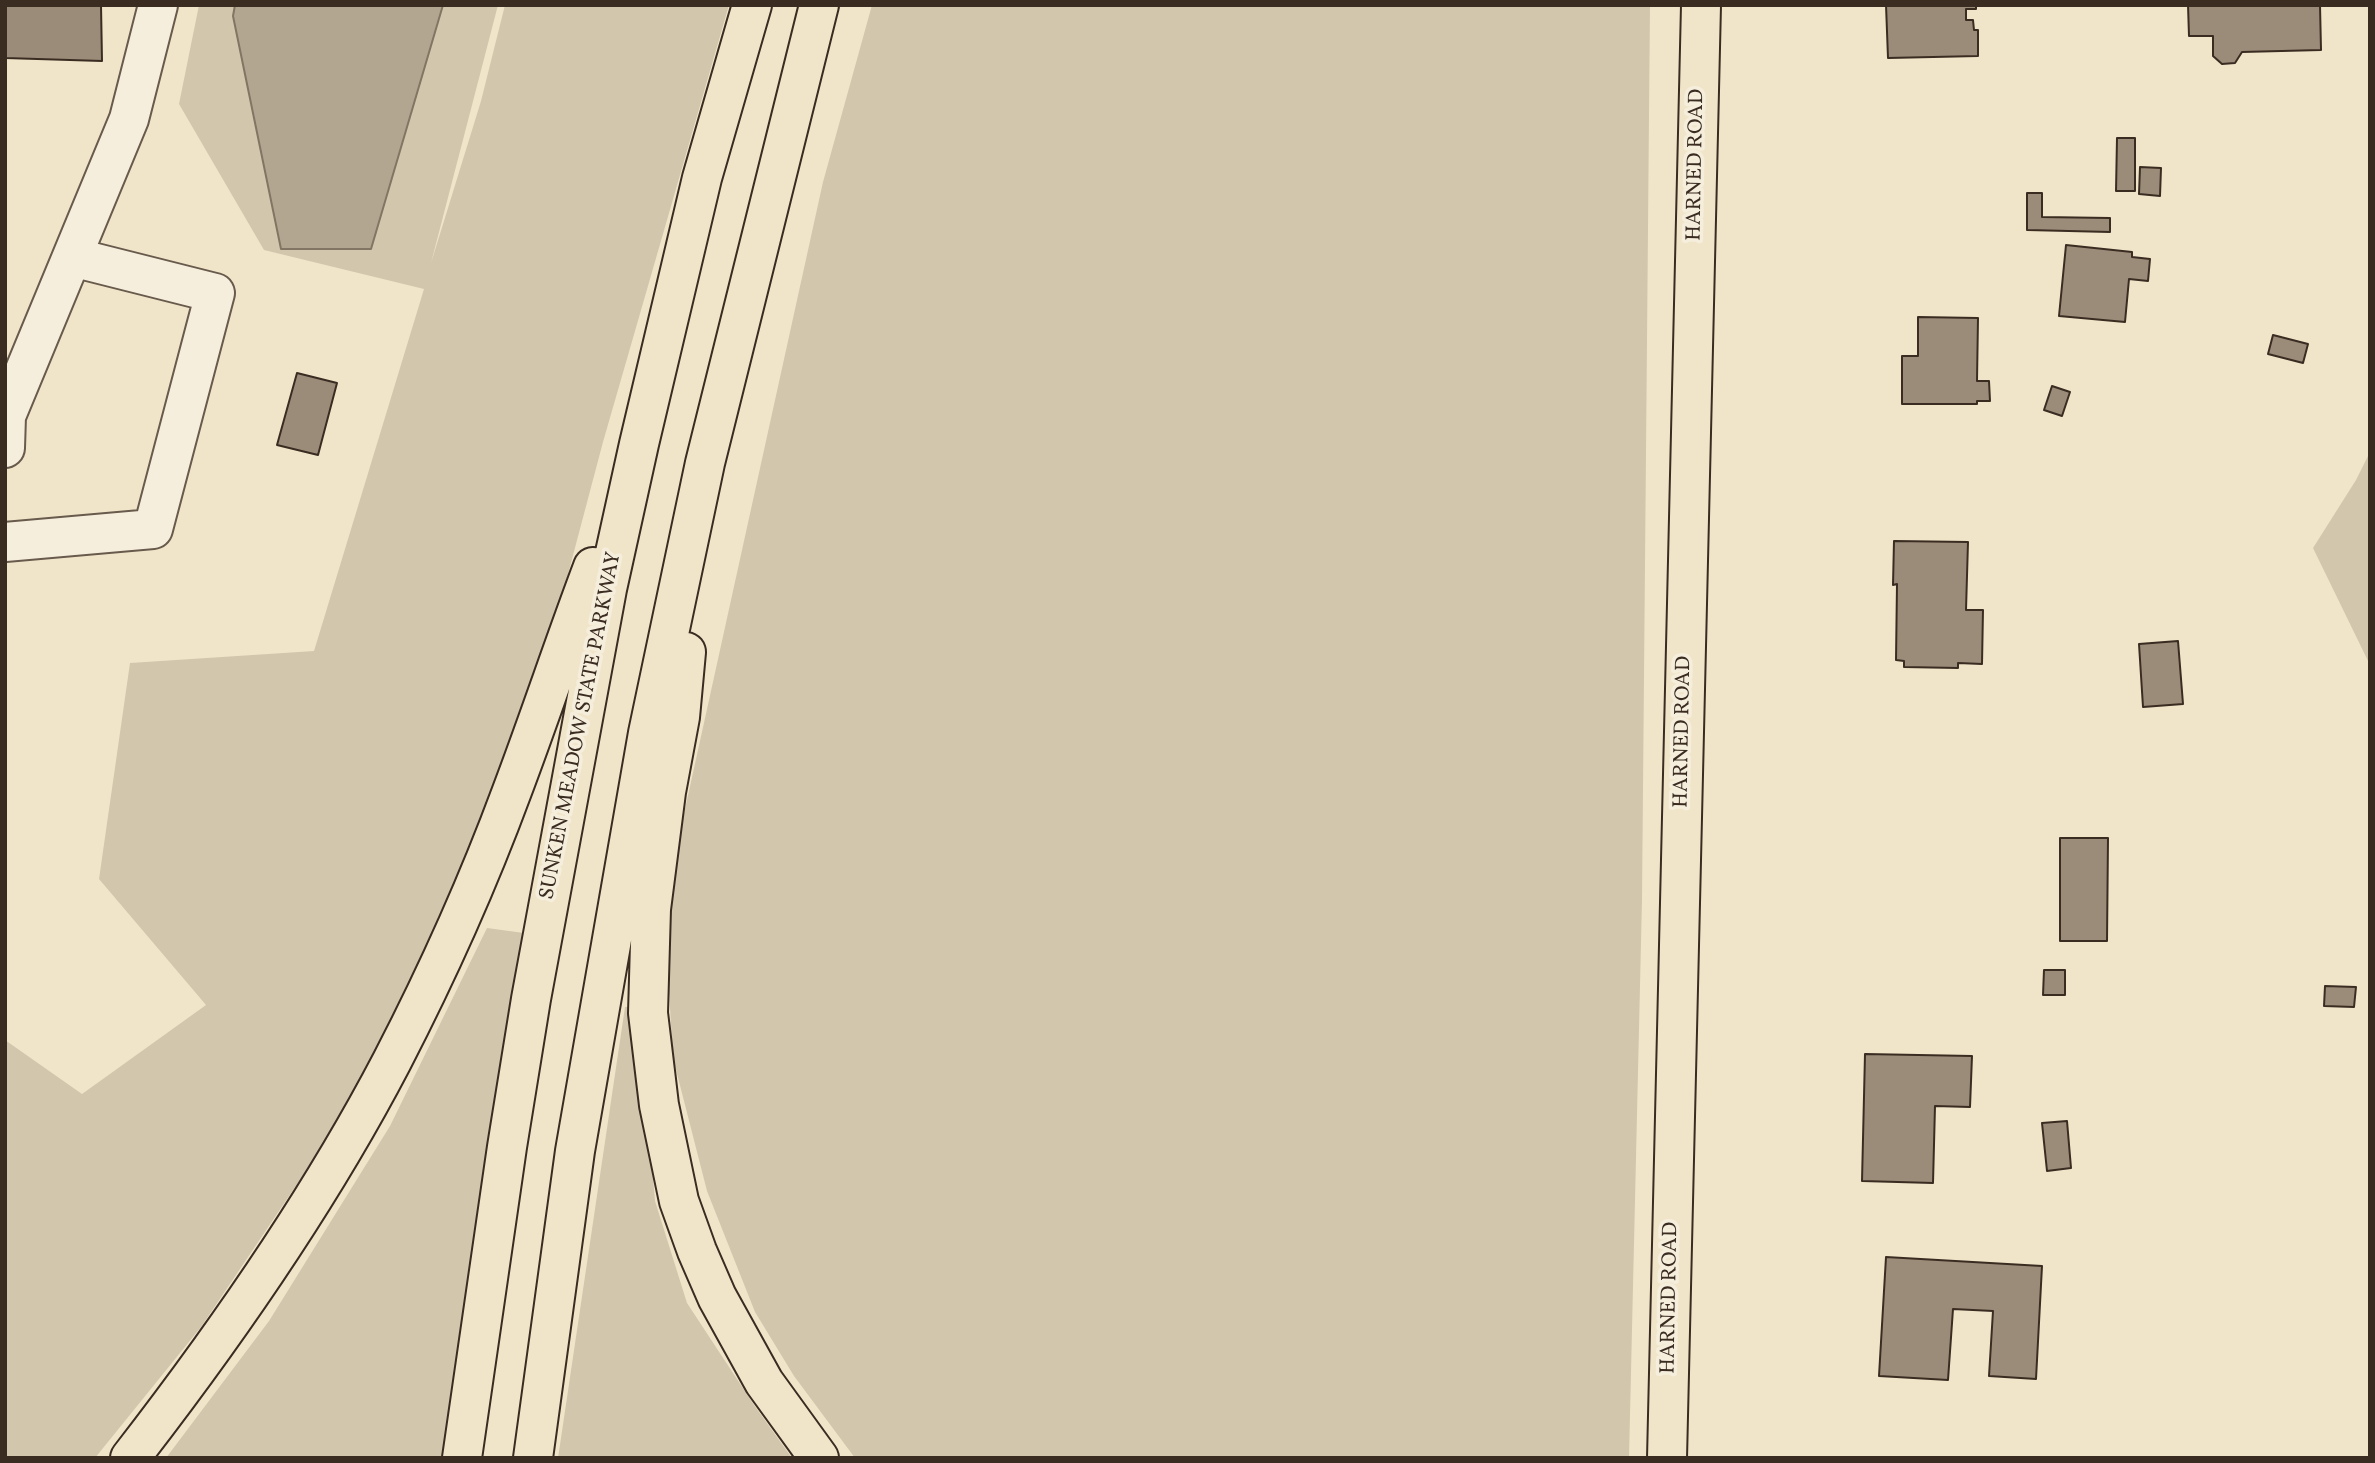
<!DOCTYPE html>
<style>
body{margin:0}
#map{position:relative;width:2375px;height:1463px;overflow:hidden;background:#f1e5c9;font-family:Vollkorn,serif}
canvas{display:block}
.frame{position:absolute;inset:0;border:7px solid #3b2c22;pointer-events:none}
</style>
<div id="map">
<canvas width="2375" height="1463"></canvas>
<div class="frame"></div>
</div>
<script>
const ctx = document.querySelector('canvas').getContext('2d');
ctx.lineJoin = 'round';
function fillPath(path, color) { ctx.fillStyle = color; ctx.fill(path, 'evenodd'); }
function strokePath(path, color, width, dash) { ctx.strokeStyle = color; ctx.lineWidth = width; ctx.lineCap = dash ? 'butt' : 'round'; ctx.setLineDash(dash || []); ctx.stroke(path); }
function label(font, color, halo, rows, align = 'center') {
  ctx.font = font + ' Vollkorn,serif'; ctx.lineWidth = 7; ctx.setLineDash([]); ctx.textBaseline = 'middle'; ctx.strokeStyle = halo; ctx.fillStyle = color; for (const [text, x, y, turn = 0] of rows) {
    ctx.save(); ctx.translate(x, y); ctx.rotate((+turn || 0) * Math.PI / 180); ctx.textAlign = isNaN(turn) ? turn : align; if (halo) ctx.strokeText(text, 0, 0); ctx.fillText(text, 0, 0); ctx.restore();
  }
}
fillPath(new Path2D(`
 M199,5H498L431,263L481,101L505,5H729L603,442L558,612L470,847L402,1002L326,1141L201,1327L95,1458H5V1040L82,1094L206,1005L99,879L130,663L314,651L424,289L264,250L179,104Z
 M872,5H1650L1642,900L1629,1458H855L794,1376L755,1312L707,1191L673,1058L666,942L674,859L823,182Z
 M2370,452V665L2313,548L2356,480Z
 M487,928L524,933L482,1177L442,1458H166L269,1321L390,1126Z
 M625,1007H639L655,1201L687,1303L754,1405L792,1458H558Z`), '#d2c6ad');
const water = new Path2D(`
 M235,5H443L371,249H281L233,16Z`);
fillPath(water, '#b3a690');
strokePath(water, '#837564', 2);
const building = new Path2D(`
 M5,5H101L102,61L5,58Z
 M1886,5H1976V9H1966V20H1973L1974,30H1978V56L1888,58Z
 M2188,5H2320L2321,50L2242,52L2235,63L2222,64L2213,56V36H2189Z
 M2117,138H2135V191H2116Z
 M2140,167L2161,168L2160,196L2139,194Z
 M2027,193H2042V217L2110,218V232L2027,230Z
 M2066,245L2132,252V257L2150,259L2148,281L2129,279L2125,322L2059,316Z
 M1918,317L1978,318L1977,381H1989L1990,401H1977V404H1902V356H1918Z
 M2273,335L2308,344L2303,363L2268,354Z
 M297,373L337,383L318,455L277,445Z
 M2052,386L2070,392L2062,416L2044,410Z
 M1894,541L1968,542L1966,610H1983L1982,664L1958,663V668L1904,667V661L1896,660L1897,584L1893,585Z
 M2178,641L2183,704L2143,707L2139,644Z
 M2060,838H2108L2107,941H2060Z
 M2044,970H2065V995H2043Z
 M2325,986L2356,987L2354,1007L2324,1006Z
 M1865,1054L1972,1056L1970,1107L1935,1106L1933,1183L1862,1181Z
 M2067,1121L2071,1168L2047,1171L2042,1123Z
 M1886,1257L2042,1266L2036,1379L1989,1376L1993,1311L1953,1309L1948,1380L1879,1376Z`);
fillPath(building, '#9a8c79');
strokePath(building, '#3b2c22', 2);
const minor = new Path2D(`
 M5,448L6,416L129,119L158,5
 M5,542L153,529L215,293L72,257`);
const major = new Path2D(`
 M1667,1458L1701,5`);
const highway = new Path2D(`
 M686,652L680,717L666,792L651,909L648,1013L659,1105L679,1201L697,1251L717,1297L764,1382L819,1458
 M130,1458C227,1333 319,1201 392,1061C437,974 478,883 512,791C540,717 565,641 593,567
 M462,1458L507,1147L531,999L607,589L639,444L702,178L752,5
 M533,1458L575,1151L648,733L705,463L819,5`);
strokePath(minor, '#685a4c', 42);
strokePath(major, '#3b2c22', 42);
strokePath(highway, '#3b2c22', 42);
strokePath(minor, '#f6eedc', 38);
strokePath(major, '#f1e5c9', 38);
strokePath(highway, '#f1e5c9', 38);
label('21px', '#3b2c22', '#f6eedc', [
 ["HARNED ROAD",1697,165,-89],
 ["SUNKEN MEADOW STATE PARKWAY",582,726,-79],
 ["HARNED ROAD",1684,732,-89],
 ["HARNED ROAD",1671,1298,-89]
]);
</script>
